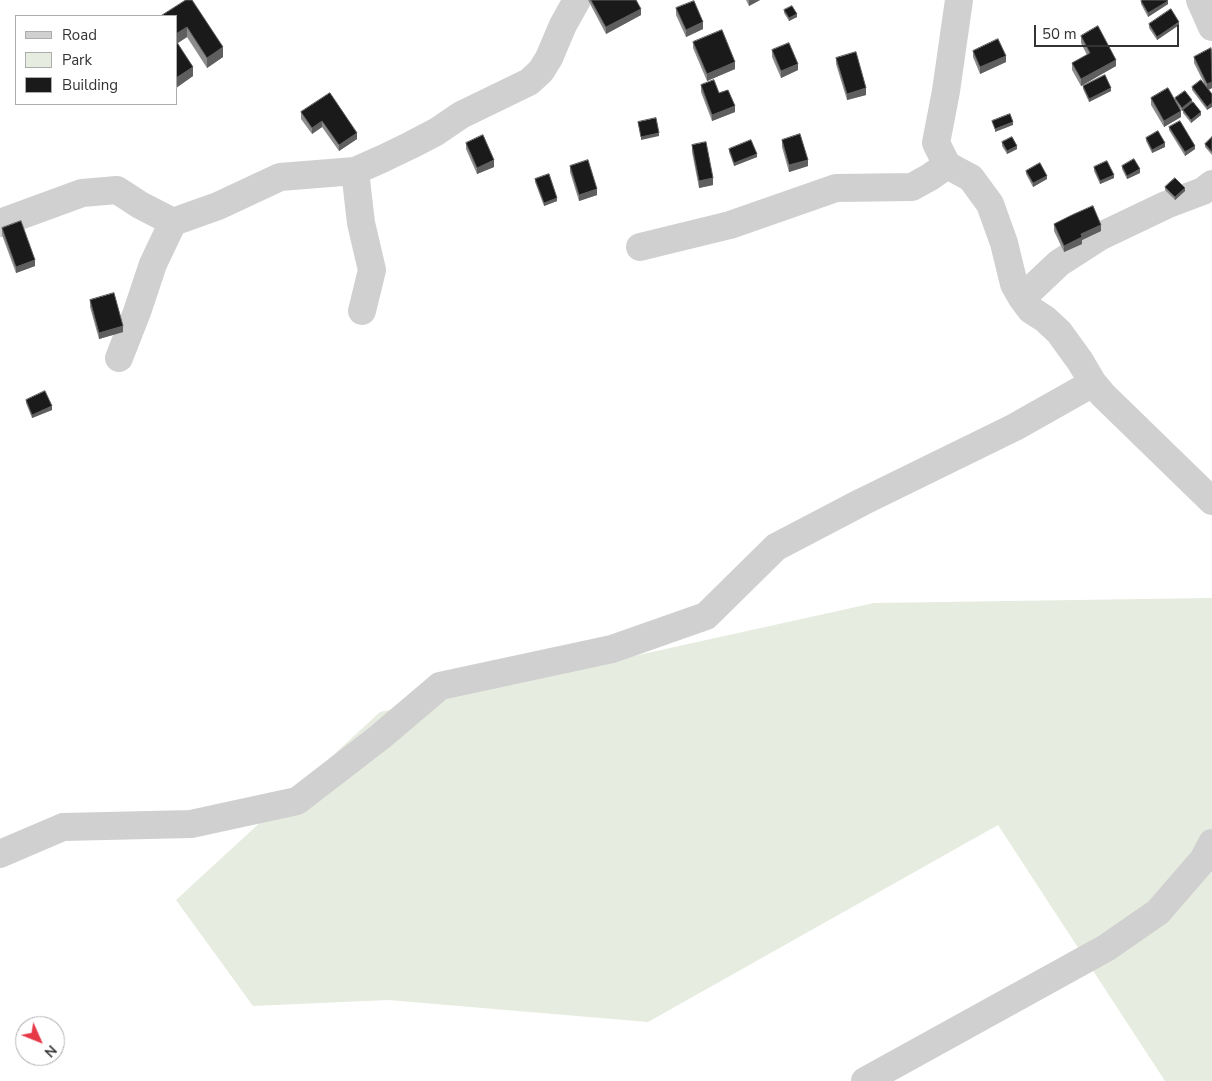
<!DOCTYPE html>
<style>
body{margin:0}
#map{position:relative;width:1212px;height:1081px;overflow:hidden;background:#fff;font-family:"Nunito Sans",sans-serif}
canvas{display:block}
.legend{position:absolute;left:15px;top:15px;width:162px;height:90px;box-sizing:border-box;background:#fff;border:1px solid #adadad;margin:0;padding:6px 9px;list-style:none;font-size:15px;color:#333}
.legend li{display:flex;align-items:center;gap:10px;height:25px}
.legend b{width:25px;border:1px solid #adadad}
.north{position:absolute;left:15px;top:1016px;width:50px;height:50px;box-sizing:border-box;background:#fff;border:1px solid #adadad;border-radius:50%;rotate:134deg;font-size:14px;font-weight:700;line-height:20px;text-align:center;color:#333}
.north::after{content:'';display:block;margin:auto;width:18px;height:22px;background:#e63946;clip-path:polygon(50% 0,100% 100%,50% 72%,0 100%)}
.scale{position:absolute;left:1034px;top:25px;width:145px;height:22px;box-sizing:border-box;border:2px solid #333;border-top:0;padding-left:6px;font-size:15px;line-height:18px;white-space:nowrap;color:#333;-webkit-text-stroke:4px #fff;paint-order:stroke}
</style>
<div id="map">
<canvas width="1212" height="1081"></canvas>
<ul class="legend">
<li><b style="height:6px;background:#d0d0d0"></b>Road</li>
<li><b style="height:14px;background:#e6ecdf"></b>Park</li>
<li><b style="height:14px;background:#1a1a1a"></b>Building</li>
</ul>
<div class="north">N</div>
<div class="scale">50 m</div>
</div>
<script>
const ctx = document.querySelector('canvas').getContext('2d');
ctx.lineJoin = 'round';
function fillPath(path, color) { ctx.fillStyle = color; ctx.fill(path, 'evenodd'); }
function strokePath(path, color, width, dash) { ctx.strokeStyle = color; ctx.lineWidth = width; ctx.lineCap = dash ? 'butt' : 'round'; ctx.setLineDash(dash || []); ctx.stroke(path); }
fillPath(new Path2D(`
 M1212,598V1081H1165L998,825L648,1022L388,1000L253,1006L176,900L380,712L874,603Z`), '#e6ecdf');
strokePath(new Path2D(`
 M959,0L946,91L936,143L947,165L971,178L990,204L1004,243L1014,284L1022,298L1059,263L1101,236L1166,205L1203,191L1212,184
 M1200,0L1212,27
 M355,171L361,223L372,270L362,311
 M0,223L82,193L117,190L140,205L173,222L218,206L280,177L355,171L382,159L411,145L436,132L461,115L529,82L541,71L549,58L563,25L577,0
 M640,247L730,225L836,188L912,187L930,177L947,165
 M1022,298L1031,310L1045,319L1059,332L1080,361L1093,383L1103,395L1212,501
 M119,358L137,312L153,264L173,222
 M0,854L63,827L191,824L297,801L380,737L440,686L612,649L706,616L776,547L862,502L1015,427L1093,383
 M865,1081L1106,948L1158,912L1203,860L1212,843`), '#d0d0d0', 28);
fillPath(new Path2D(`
 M186,0L223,57L207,68L187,37L178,43L193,76L176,88V16Z
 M588,0H636L641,15L606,34Z
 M746,0H760L749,6Z
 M1141,1L1168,4L1148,17L1141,4Z
 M676,8L703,29L686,37L676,15Z
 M784,10L797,17L789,21L784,13Z
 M1149,24L1179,25L1157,40L1149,28Z
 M1081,36L1116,66L1081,86L1072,70V63L1087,55L1081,43Z
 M693,42L735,69L707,81L693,48Z
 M1212,49V88L1209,90L1207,110L1192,90V87L1204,83L1194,63V57Z
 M772,50L798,70L781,78L772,57Z
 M973,51L1006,62L980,74L973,57Z
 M836,58L866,95L847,100L836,64Z
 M701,85L719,93L735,112L712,121L701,92Z
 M1083,86L1111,91L1089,102L1083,89Z
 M330,93L357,139L339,151L322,127L312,134L301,119V112Z
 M1151,98L1175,100V98L1192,103L1201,115L1191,123L1183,113V110L1182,111L1180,108L1181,117L1164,127L1151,105Z
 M1169,127L1195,149L1185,156L1169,130Z
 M1212,137V155L1205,147V144Z
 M1146,138L1165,147L1152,153L1146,141Z
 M782,140L808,166L789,172L782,147Z
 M1002,142L1017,149L1007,154L1002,146Z
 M466,143L494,167L477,174L466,149Z
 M692,145L713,185L699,188L692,152Z
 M729,149L757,157L734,166L729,152Z
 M570,166L597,195L579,201L570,172Z
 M1122,166L1140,173L1127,179L1122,169Z
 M1094,167L1114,178L1100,184L1094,171Z
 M1026,171L1047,179L1033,187L1026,174Z
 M535,179L557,201L544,206L535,182Z
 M1165,187L1185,191L1175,200L1165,190Z
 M1054,224L1101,231L1082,240V244L1064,252L1054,231Z
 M2,228L35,266L16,273L2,235Z
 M90,300L123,332L99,339L90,307Z
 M26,400L52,410L32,418L26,403Z`), '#8c8c8c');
fillPath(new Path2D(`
 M749,0H760L749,6Z
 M1168,1V4L1148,17V13Z
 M641,9V15L606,34V27Z
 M797,14V17L789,21V18Z
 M703,22V29L686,37V30Z
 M1179,22V25L1157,40V37Z
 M187,27V37L176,44V34Z
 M223,47V57L207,68V58Z
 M1006,56V62L980,74V67Z
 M1116,60V66L1081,86V79Z
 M735,62V69L707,81V74Z
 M798,64V70L781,78V71Z
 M193,67V76L176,88V78Z
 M1212,82V88L1207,90V84Z
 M866,88V95L847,100V94Z
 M1111,88V91L1089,102V99Z
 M1192,100V104L1182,111V108Z
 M1212,103V107L1207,110V107Z
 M735,106V112L712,121V115Z
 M1181,111V117L1164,127V121Z
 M1201,112V115L1191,123V120Z
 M322,121V127L312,134V128Z
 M1013,122V125L995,132V129Z
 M357,133V139L339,151V145Z
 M659,133V136L641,140V137Z
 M1165,143V147L1152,153V150Z
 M1017,146V149L1007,154V151Z
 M1195,146V149L1185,156V152Z
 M757,154V157L734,166V163Z
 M494,160V167L477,174V168Z
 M808,160V166L789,172V165Z
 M1140,169V173L1127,179V176Z
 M1114,175V178L1100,184V181Z
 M1047,176V179L1033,187V183Z
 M713,178V185L699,188V181Z
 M1185,188V191L1175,200V197Z
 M597,189V195L579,201V195Z
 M557,198V201L544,206V203Z
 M1101,225V231L1082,240V244L1064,252V246L1081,234Z
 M35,260V266L16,273V267Z
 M123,326V332L99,339V333Z
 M52,406V410L32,418V415Z`), '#5f5f5f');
const building = new Path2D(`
 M186,0H192L223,47L207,58L187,27L176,34V16H161Z
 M591,0H636L641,9L606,27Z
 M1142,0H1167L1168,1L1148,13L1141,1Z
 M694,1L703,22L686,30L676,8Z
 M792,6L797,14L789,18L784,10Z
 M1171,9L1179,22L1157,37L1149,24Z
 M1098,26L1116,60L1081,79L1072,63L1090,53L1081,36Z
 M722,30L735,62L707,74L693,42Z
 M998,39L1006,56L980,67L973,51Z
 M176,41L193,67L176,78Z
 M789,43L798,64L781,71L772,50Z
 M1211,48L1212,82L1207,84L1194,57Z
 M856,52L866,88L847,94L836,58Z
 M1105,75L1111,88L1089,99L1083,86Z
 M714,80L719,93L728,90L735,106L712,115L701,85Z
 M1201,80L1212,94V103L1207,107L1192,87Z
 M1168,88L1181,111L1164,121L1151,98Z
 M1185,91L1192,100L1182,108L1175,98Z
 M330,93L357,133L339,145L322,121L312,128L301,112Z
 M1193,102L1201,112L1191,120L1183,110Z
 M1010,114L1013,122L995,129L992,121Z
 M656,118L659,133L641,137L638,122Z
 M1180,121L1195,146L1185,152L1169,127Z
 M1158,131L1165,143L1152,150L1146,138Z
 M800,134L808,160L789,165L782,140Z
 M483,135L494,160L477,168L466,143Z
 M1012,137L1017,146L1007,151L1002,142Z
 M1212,137V152L1205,144Z
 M751,140L757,154L734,163L729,149Z
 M706,142L713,178L699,181L692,145Z
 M1134,159L1140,169L1127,176L1122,166Z
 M588,160L597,189L579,195L570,166Z
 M1107,161L1114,175L1100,181L1094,167Z
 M1040,163L1047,176L1033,183L1026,171Z
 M549,174L557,198L544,203L535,179Z
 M1175,178L1185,188L1175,197L1165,187Z
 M1093,206L1101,225L1081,234L1082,237L1064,246L1054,224L1072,215Z
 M21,221L35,260L16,267L2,228Z
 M114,293L123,326L99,333L90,300Z
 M45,391L52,406L32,415L26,400Z`);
fillPath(building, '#1a1a1a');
strokePath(building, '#5f5f5f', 1);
</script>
